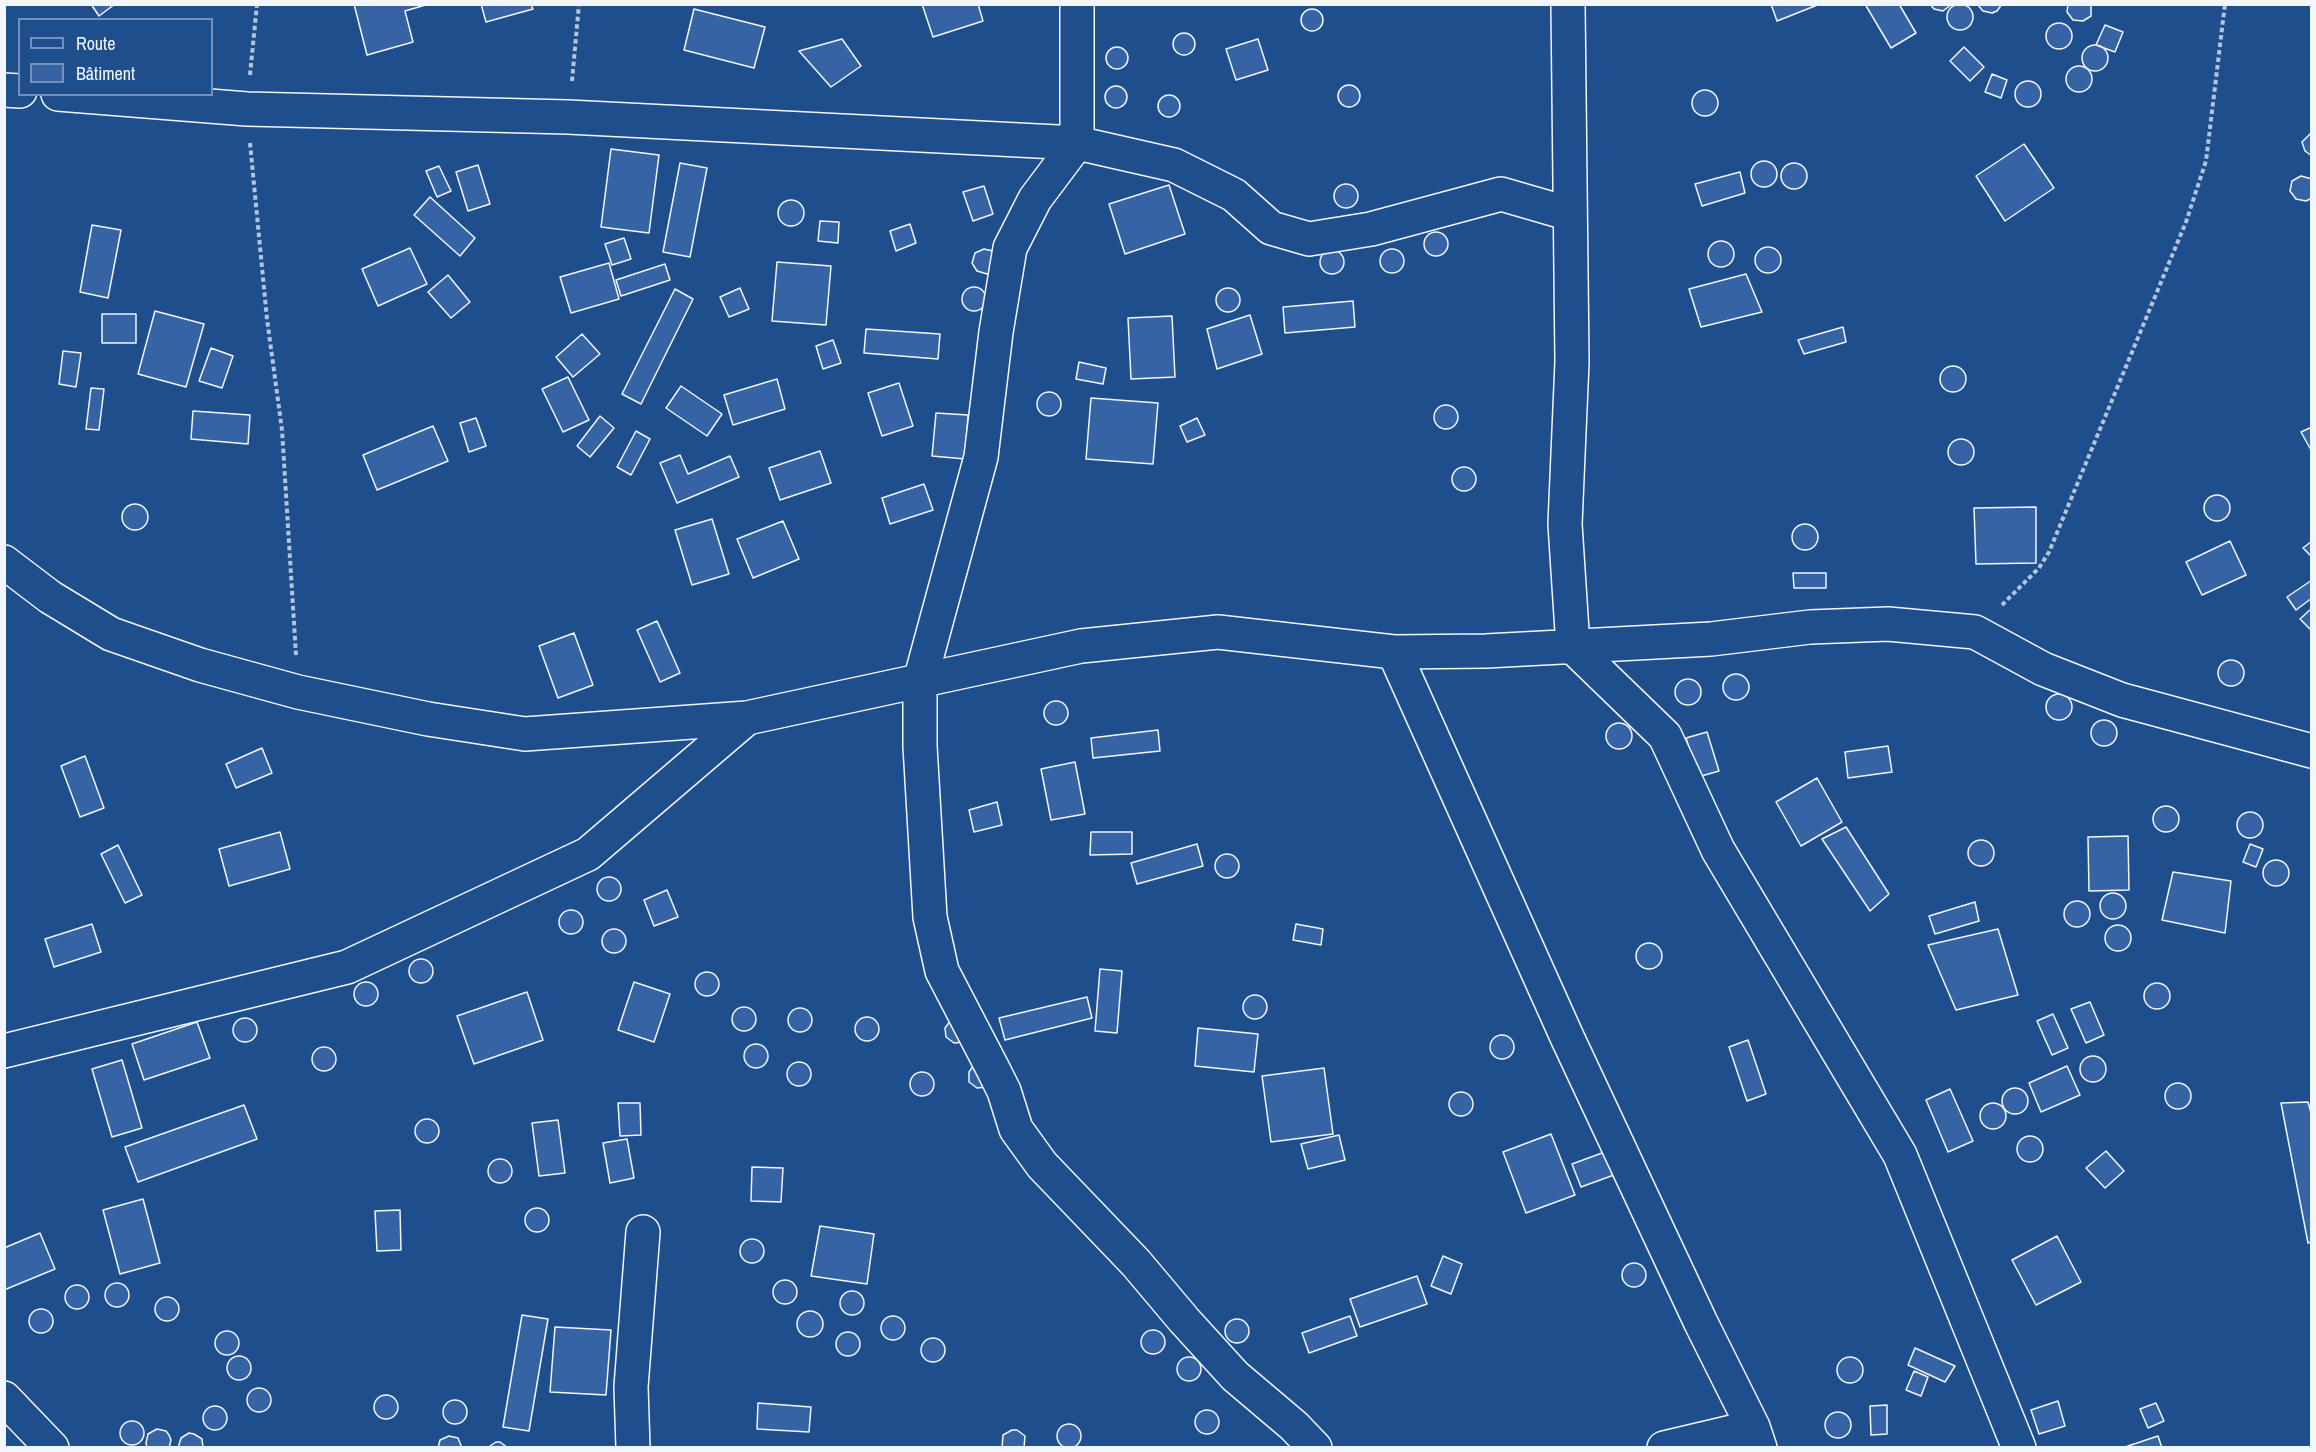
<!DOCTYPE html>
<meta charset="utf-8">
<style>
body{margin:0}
#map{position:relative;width:2316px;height:1452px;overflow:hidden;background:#1f4e8c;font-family:"Archivo Narrow",sans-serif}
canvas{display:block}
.frame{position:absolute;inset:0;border:6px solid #f2f6ff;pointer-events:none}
.legend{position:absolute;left:18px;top:18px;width:195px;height:78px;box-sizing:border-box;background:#1f4e8c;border:2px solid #7391ba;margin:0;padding:8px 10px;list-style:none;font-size:18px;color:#f2f6ff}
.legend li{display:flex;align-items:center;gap:12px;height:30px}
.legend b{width:30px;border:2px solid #7391ba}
</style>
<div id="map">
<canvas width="2316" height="1452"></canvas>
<div class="frame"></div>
<ul class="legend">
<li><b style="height:8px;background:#1f4e8c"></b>Route</li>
<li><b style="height:16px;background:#3563a3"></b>Bâtiment</li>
</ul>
</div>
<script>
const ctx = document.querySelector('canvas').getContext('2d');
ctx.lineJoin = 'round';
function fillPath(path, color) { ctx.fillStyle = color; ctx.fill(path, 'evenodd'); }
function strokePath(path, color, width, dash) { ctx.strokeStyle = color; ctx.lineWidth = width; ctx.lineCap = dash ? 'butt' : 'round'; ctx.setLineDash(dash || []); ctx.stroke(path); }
const building = new Path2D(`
 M91,4H115L99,16Z
 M354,4H429L405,11L413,42L367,55Z
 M481,4H531L533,9L486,22Z
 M922,4H978L983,21L933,37Z
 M1771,4H1820L1777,21Z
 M1865,4H1899L1916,33L1891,48Z
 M1930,4H1952L1943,11L1934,9Z
 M1977,4H2002L1997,11L1992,13L1983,11Z
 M2068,4H2091V16L2083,21L2073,20L2067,12Z
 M1947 17a13 13 0 1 1 26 0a13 13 0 1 1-26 0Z
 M1301 20a11 11 0 1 1 22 0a11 11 0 1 1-22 0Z
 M694,9L765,27L754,68L684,50Z
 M2046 36a13 13 0 1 1 26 0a13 13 0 1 1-26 0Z
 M2105,25L2123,32L2115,52L2096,45Z
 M1173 44a11 11 0 1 1 22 0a11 11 0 1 1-22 0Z
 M842,39L861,66L831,87L799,51Z
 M1258,39L1268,70L1236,80L1226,49Z
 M2082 58a13 13 0 1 1 26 0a13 13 0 1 1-26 0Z
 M1106 58a11 11 0 1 1 22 0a11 11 0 1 1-22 0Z
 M1964,47L1984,67L1970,81L1950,61Z
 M2066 79a13 13 0 1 1 26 0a13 13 0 1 1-26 0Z
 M1992,74L2007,80L2001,98L1985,92Z
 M2015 94a13 13 0 1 1 26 0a13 13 0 1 1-26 0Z
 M1338 96a11 11 0 1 1 22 0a11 11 0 1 1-22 0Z
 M1105 97a11 11 0 1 1 22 0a11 11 0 1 1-22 0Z
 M1692 103a13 13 0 1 1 26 0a13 13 0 1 1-26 0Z
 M1158 106a11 11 0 1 1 22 0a11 11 0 1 1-22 0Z
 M2312,132V156L2305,151L2302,142Z
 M2024,144L2054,188L2005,221L1976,176Z
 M611,149L659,155L649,233L601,227Z
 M1751 174a13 13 0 1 1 26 0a13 13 0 1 1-26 0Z
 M680,163L707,168L690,257L663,252Z
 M1781 176a13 13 0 1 1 26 0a13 13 0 1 1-26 0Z
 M478,165L490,204L468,211L456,172Z
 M439,166L451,191L437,197L426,171Z
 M1740,172L1745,193L1702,206L1695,184Z
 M2301,176L2312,179V198L2306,201L2296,199L2290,191L2292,181Z
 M1334 196a12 12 0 1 1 24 0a12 12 0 1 1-24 0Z
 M1169,185L1185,234L1125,254L1109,204Z
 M984,186L993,214L973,221L963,192Z
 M430,197L475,238L460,256L414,215Z
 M778 213a13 13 0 1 1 26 0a13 13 0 1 1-26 0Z
 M820,221L839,222L838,243L818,241Z
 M910,224L916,243L896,251L890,231Z
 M92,225L121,230L108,298L80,292Z
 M1424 244a12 12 0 1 1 24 0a12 12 0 1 1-24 0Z
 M624,238L631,259L612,265L605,244Z
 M1708 254a13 13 0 1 1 26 0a13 13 0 1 1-26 0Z
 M1755 260a13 13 0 1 1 26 0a13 13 0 1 1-26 0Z
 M410,248L427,284L378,306L362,269Z
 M1380 261a12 12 0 1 1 24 0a12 12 0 1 1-24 0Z
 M984,249L993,251L991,272L987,274L977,271L972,263L975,253Z
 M1320 262a12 12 0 1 1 24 0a12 12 0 1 1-24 0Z
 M777,262L831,266L826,325L772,321Z
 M609,263L619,299L571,313L560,277Z
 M665,264L670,280L621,296L616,280Z
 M1746,274L1762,312L1701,327L1689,289Z
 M448,275L470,302L451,318L428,292Z
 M962 299a12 12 0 1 1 24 0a12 12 0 1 1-24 0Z
 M1216 300a12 12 0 1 1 24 0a12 12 0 1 1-24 0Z
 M740,288L749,309L729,317L720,297Z
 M675,289L693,299L641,404L622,394Z
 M1353,301L1355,327L1285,333L1283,307Z
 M155,311L204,324L186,387L138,374Z
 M102,314H136V343H102Z
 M1250,315L1262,354L1217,369L1207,329Z
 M1172,316L1175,377L1131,379L1128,318Z
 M1843,327L1846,342L1804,354L1798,340Z
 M866,329L940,334L938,359L864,353Z
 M582,334L600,354L573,377L556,357Z
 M833,340L841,363L823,369L816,346Z
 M211,348L233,356L222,388L199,381Z
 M63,351L81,353L76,387L59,384Z
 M1079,362L1106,368L1103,384L1076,379Z
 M1940 379a13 13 0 1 1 26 0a13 13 0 1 1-26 0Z
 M568,377L589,420L563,432L542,389Z
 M777,379L785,409L733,425L724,395Z
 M899,383L913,426L882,436L868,393Z
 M681,386L722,414L707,436L666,408Z
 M91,388L104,389L99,430L86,429Z
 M1037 404a12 12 0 1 1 24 0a12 12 0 1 1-24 0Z
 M1091,398L1158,403L1153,464L1086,459Z
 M1434 417a12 12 0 1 1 24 0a12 12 0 1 1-24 0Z
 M193,411L250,415L248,444L191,439Z
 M936,413L968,415L965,459L932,456Z
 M600,416L614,428L590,457L577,446Z
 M476,418L486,446L469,452L460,423Z
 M1197,418L1205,435L1187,442L1180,426Z
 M433,426L448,461L377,490L363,455Z
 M2312,427V450H2311L2301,432Z
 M636,431L650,439L631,475L617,467Z
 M1948 452a13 13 0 1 1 26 0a13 13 0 1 1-26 0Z
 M820,451L831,483L780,500L769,468Z
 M680,455L688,474L730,456L739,477L677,503L660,463Z
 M1452 479a12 12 0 1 1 24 0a12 12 0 1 1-24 0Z
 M924,484L933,510L890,524L882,498Z
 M2204 508a13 13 0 1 1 26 0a13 13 0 1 1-26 0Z
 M122 517a13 13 0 1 1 26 0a13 13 0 1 1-26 0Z
 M2036,507V563L1976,564L1974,508Z
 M712,519L729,574L692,585L675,530Z
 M783,521L799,559L753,578L737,539Z
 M1792 537a13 13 0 1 1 26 0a13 13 0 1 1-26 0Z
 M2230,541L2246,575L2202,595L2186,562Z
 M2312,541V557L2303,548Z
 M1793,573H1826V588H1794Z
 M2312,580V598L2296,610L2287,597Z
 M2312,608V631L2300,619Z
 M657,621L680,673L660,682L637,630Z
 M574,633L593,685L558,698L539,646Z
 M2218 673a13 13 0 1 1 26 0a13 13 0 1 1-26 0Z
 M1723 687a13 13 0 1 1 26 0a13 13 0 1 1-26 0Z
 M1675 692a13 13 0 1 1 26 0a13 13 0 1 1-26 0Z
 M2046 707a13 13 0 1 1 26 0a13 13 0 1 1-26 0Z
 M1044 713a12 12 0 1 1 24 0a12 12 0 1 1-24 0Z
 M2091 733a13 13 0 1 1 26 0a13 13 0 1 1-26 0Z
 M1606 736a13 13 0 1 1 26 0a13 13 0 1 1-26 0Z
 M1158,730L1160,751L1093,758L1091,738Z
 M1707,732L1719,771L1698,777L1686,738Z
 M1888,746L1892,772L1848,778L1845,752Z
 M262,748L272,773L236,788L226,764Z
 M85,756L104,808L80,817L61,766Z
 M1075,762L1085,814L1051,820L1041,769Z
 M1817,778L1842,822L1801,846L1776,802Z
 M997,802L1002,825L974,832L969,810Z
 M2153 819a13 13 0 1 1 26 0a13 13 0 1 1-26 0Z
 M2237 825a13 13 0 1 1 26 0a13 13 0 1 1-26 0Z
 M1846,827L1889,894L1870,911L1822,839Z
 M280,832L290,869L229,886L219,849Z
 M1091,832H1132V854L1090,855Z
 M2128,836L2129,890L2089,891L2088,837Z
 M1968 853a13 13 0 1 1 26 0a13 13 0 1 1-26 0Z
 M1197,844L1203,866L1137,884L1131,863Z
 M2250,844L2263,849L2256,867L2243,862Z
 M118,845L142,895L125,903L101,854Z
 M1215 866a12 12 0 1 1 24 0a12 12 0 1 1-24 0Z
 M2263 873a13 13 0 1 1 26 0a13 13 0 1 1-26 0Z
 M2173,872L2231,881L2225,933L2162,920Z
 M597 889a12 12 0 1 1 24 0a12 12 0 1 1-24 0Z
 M667,890L678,917L654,926L644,900Z
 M2100 906a13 13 0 1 1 26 0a13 13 0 1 1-26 0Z
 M2064 914a13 13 0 1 1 26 0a13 13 0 1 1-26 0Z
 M1975,902L1979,921L1935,934L1929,916Z
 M559 922a12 12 0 1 1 24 0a12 12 0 1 1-24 0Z
 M92,924L101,952L54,967L45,939Z
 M1296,924L1323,929L1321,945L1293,940Z
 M2105 938a13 13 0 1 1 26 0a13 13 0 1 1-26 0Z
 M602 941a12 12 0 1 1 24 0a12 12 0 1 1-24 0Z
 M1998,929L2018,995L1956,1010L1928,945Z
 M1636 956a13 13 0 1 1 26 0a13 13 0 1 1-26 0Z
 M409 971a12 12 0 1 1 24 0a12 12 0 1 1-24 0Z
 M1100,969L1122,971L1117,1033L1095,1031Z
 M695 984a12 12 0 1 1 24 0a12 12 0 1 1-24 0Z
 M354 994a12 12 0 1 1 24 0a12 12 0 1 1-24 0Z
 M634,982L670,994L654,1042L618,1030Z
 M2144 996a13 13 0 1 1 26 0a13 13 0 1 1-26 0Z
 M527,992L543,1040L474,1064L457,1016Z
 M1243 1007a12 12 0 1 1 24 0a12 12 0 1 1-24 0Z
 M1087,997L1092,1018L1005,1040L999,1018Z
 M2090,1002L2104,1035L2086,1043L2071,1009Z
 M732 1019a12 12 0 1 1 24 0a12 12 0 1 1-24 0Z
 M788 1020a12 12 0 1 1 24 0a12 12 0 1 1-24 0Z
 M2053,1014L2068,1048L2052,1055L2037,1021Z
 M855 1029a12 12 0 1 1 24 0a12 12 0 1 1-24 0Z
 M233 1030a12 12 0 1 1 24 0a12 12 0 1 1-24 0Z
 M951,1020L964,1042L954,1043L946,1037L945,1028Z
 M197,1022L210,1058L144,1080L132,1044Z
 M1198,1028L1258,1034L1254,1072L1195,1066Z
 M1490 1047a12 12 0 1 1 24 0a12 12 0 1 1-24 0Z
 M1748,1040L1766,1094L1747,1101L1729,1047Z
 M744 1056a12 12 0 1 1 24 0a12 12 0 1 1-24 0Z
 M312 1059a12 12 0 1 1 24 0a12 12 0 1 1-24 0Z
 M2080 1069a13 13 0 1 1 26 0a13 13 0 1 1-26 0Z
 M122,1060L142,1128L112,1137L92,1069Z
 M787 1074a12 12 0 1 1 24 0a12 12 0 1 1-24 0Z
 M974,1065L987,1087L977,1088L969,1082V1072Z
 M2067,1066L2080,1095L2041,1112L2029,1083Z
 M1324,1068L1333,1134L1271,1142L1262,1076Z
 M910 1084a12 12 0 1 1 24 0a12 12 0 1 1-24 0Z
 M2165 1096a13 13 0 1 1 26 0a13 13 0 1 1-26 0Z
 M2002 1101a13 13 0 1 1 26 0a13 13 0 1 1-26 0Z
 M1950,1089L1973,1141L1948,1152L1926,1100Z
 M1449 1104a12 12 0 1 1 24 0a12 12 0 1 1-24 0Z
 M2308,1102L2312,1116V1242L2308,1243L2281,1103Z
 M618,1103H640L641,1135L620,1136Z
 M1980 1116a13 13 0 1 1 26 0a13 13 0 1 1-26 0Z
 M244,1105L257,1139L138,1182L125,1147Z
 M415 1131a12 12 0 1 1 24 0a12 12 0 1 1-24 0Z
 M558,1120L565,1173L539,1176L532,1123Z
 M1551,1134L1575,1195L1526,1213L1503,1152Z
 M1339,1135L1345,1160L1308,1169L1301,1144Z
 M2017 1149a13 13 0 1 1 26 0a13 13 0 1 1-26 0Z
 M627,1139L634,1178L610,1183L603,1143Z
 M1613,1149L1622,1172L1581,1187L1572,1164Z
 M2106,1151L2124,1171L2105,1188L2086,1168Z
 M488 1171a12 12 0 1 1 24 0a12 12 0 1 1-24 0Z
 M752,1167L783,1168L781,1202L751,1201Z
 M143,1199L160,1263L120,1274L103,1210Z
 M525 1220a12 12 0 1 1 24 0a12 12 0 1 1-24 0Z
 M400,1210L401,1250L377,1251L375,1211Z
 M820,1226L874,1234L867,1284L811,1276Z
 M40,1233L55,1269L4,1290V1248Z
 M2057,1236L2081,1282L2036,1305L2012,1260Z
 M740 1251a12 12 0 1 1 24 0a12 12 0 1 1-24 0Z
 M1443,1256L1462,1264L1451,1294L1431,1286Z
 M1622 1275a12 12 0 1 1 24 0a12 12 0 1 1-24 0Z
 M1417,1276L1427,1304L1360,1327L1350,1299Z
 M773 1292a12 12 0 1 1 24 0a12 12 0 1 1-24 0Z
 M105 1295a12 12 0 1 1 24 0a12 12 0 1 1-24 0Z
 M65 1297a12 12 0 1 1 24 0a12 12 0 1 1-24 0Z
 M840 1303a12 12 0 1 1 24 0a12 12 0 1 1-24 0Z
 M155 1309a12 12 0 1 1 24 0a12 12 0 1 1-24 0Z
 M29 1321a12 12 0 1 1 24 0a12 12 0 1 1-24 0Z
 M797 1324a13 13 0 1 1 26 0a13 13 0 1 1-26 0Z
 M522,1315L548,1319L529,1431L503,1427Z
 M881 1328a12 12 0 1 1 24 0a12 12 0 1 1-24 0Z
 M1350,1316L1357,1336L1309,1353L1302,1333Z
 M1225 1331a12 12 0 1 1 24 0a12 12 0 1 1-24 0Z
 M555,1327L611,1330L606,1395L550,1392Z
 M1141 1342a12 12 0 1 1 24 0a12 12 0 1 1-24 0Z
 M215 1343a12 12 0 1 1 24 0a12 12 0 1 1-24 0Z
 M836 1344a12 12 0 1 1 24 0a12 12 0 1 1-24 0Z
 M921 1350a12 12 0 1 1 24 0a12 12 0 1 1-24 0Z
 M1915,1348L1955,1366L1945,1382L1908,1365Z
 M227 1368a12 12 0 1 1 24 0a12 12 0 1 1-24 0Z
 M1177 1369a12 12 0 1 1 24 0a12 12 0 1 1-24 0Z
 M1837 1370a13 13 0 1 1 26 0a13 13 0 1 1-26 0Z
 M1914,1371L1928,1377L1921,1396L1906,1390Z
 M247 1400a12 12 0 1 1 24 0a12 12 0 1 1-24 0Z
 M374 1407a12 12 0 1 1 24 0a12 12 0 1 1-24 0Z
 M443 1412a12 12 0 1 1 24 0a12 12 0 1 1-24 0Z
 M2058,1401L2065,1426L2039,1434L2031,1410Z
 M758,1403L811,1407L809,1432L757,1429Z
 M2156,1403L2164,1421L2148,1428L2140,1409Z
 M1887,1405V1434L1871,1435L1870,1406Z
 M203 1418a12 12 0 1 1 24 0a12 12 0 1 1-24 0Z
 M1195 1422a12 12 0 1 1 24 0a12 12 0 1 1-24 0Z
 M1825 1425a13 13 0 1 1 26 0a13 13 0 1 1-26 0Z
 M120 1433a12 12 0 1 1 24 0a12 12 0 1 1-24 0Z
 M1057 1436a12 12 0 1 1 24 0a12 12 0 1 1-24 0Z
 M157,1429L166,1431L169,1435L171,1440L169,1448H147L146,1443L148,1434Z
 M1012,1430H1017L1025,1436L1024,1448H1002L1003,1435Z
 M189,1433L194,1434L202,1439L203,1448H178L181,1438Z
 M449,1436L458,1438L462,1448H438L440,1440Z
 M2158,1436L2162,1448H2122Z
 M496,1442H500L508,1448H487Z`);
fillPath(building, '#3563a3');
strokePath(building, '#f2f6ff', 1.5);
const minor = new Path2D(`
 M1077,4V143L1035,199L1010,248L996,332L981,457L920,681V746L930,917L942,971L993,1069L1004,1091L1016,1129L1042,1165L1136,1263L1184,1320L1235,1376L1294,1426L1315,1448
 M1568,4L1572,362L1565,524L1573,647L1665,736L1718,850L1900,1155L2019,1448
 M4,90L20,91
 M58,94L247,109L568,117L1077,143L1174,165L1234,195L1271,228L1309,239L1371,229L1501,194L1570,214
 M4,562L50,597L111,634L200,665L298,692L428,719L525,734L747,718
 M1394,652L1567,1037L1701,1323L1753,1427L1760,1448
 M4,1051L347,967L588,854L747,718L1081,646L1218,632L1394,652L1486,651L1711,639L1810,627L1888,624L1975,632L2043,669L2122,700L2312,751
 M4,1398L52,1448
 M633,1448L631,1387L643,1232
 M1664,1448L1753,1427`);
strokePath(minor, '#f2f6ff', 36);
strokePath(new Path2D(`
 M250,75L257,4
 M572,81L579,4
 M250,143L267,319L282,430L296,655
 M2002,605L2039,568L2049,552L2186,222L2206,161L2225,4`), '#b3c4dc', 4, [4.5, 3]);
strokePath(minor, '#1f4e8c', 33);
</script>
